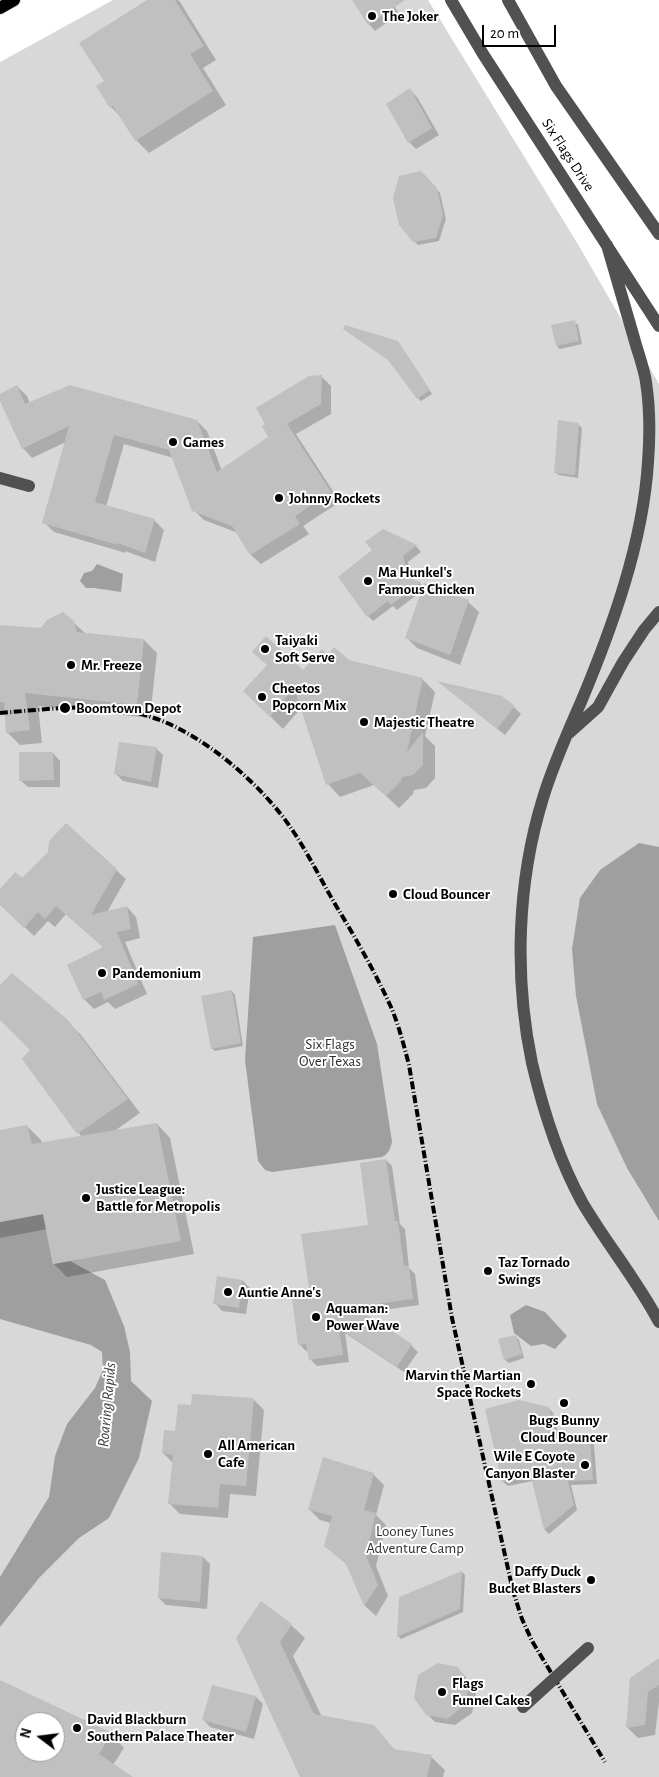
<!DOCTYPE html>
<style>
body{margin:0}
#map{position:relative;width:659px;height:1777px;overflow:hidden;background:#fff;font-family:"Alegreya Sans",sans-serif}
canvas{display:block}
.north{position:absolute;left:15px;top:1712px;width:50px;height:50px;box-sizing:border-box;background:#fff;border:1px solid #999;border-radius:50%;rotate:285deg;font-size:14px;font-weight:700;line-height:20px;text-align:center;color:#000}
.north::after{content:'';display:block;margin:auto;width:18px;height:22px;background:#000;clip-path:polygon(50% 0,100% 100%,50% 72%,0 100%)}
.scale{position:absolute;left:482px;top:25px;width:74px;height:22px;box-sizing:border-box;border:2px solid #000;border-top:0;padding-left:6px;font-size:15px;line-height:18px;white-space:nowrap;color:#000;-webkit-text-stroke:4px #fff;paint-order:stroke}
</style>
<div id="map">
<canvas width="659" height="1777"></canvas>
<div class="north">N</div>
<div class="scale">20 m</div>
</div>
<script>
const ctx = document.querySelector('canvas').getContext('2d');
ctx.lineJoin = 'round';
function fillPath(path, color) { ctx.fillStyle = color; ctx.fill(path, 'evenodd'); }
function strokePath(path, color, width, dash) { ctx.strokeStyle = color; ctx.lineWidth = width; ctx.lineCap = dash ? 'butt' : 'round'; ctx.setLineDash(dash || []); ctx.stroke(path); }
function label(font, color, halo, rows, align = 'center') {
  ctx.font = font + ' "Alegreya Sans",sans-serif'; ctx.lineWidth = 4; ctx.setLineDash([]); ctx.textBaseline = 'middle'; ctx.strokeStyle = halo; ctx.fillStyle = color; for (const [text, x, y, turn = 0] of rows) {
    ctx.save(); ctx.translate(x, y); ctx.rotate((+turn || 0) * Math.PI / 180); ctx.textAlign = isNaN(turn) ? turn : align; if (halo) ctx.strokeText(text, 0, 0); ctx.fillText(text, 0, 0); ctx.restore();
  }
}
fillPath(new Path2D(`
 M113,0H428L576,241L659,384V1777H0V62ZM25,1722H55V1752H25Z`), '#d8d8d8');
fillPath(new Path2D(`
 M97,564L123,574L121,592L94,588H86L80,581L84,573L92,571Z
 M639,843L659,847V1221L627,1168L597,1104L576,996L572,949L580,898L600,870Z
 M335,925L377,1044L392,1142C390,1150 388,1154 382,1157L272,1172L265,1170L258,1161L245,1060L253,937Z
 M43,1214L53,1264L70,1261L105,1280L124,1326L130,1352L131,1381L152,1401L139,1458L109,1518L79,1538L39,1578L0,1627V1577L49,1497L55,1456L67,1424L95,1388L103,1370L102,1352L91,1345L0,1319V1222Z
 M526,1305L545,1312L567,1336L555,1349L544,1344L531,1346L514,1333L510,1315Z`), '#9f9f9f');
fillPath(new Path2D(`
 M149,0H178L180,2L216,60L203,68L226,105L149,153L136,140L122,118L111,107L105,82Z
 M354,0H391L399,14L375,31L369,24Z
 M410,90L417,97L439,135L416,149L409,142Z
 M421,172L440,193L446,219L439,241L418,245L414,241Z
 M574,322L578,325L582,344L560,349L557,346Z
 M401,346L432,394L421,401L418,398Z
 M321,376L331,386V414L296,434L340,502L303,526L309,534L261,564L251,555L238,533L204,520L194,510L174,458L124,444L106,507L154,520L164,530L155,562L125,551L126,553L54,532L44,522L66,442L32,458L23,448L0,398V396L17,386L27,396L30,404L197,421L207,431L222,471L269,438Z
 M578,424L582,428L578,478L559,475L555,472Z
 M383,530L416,546L421,552L408,562L413,581L420,583L424,587L468,602L479,612L460,665L417,648L406,637L422,591L397,610L393,606L373,621L368,616L374,550Z
 M73,622L86,634L144,640L157,653L150,718L38,706L42,743L20,745L7,732L6,714L0,713V626L42,629Z
 M328,657L422,679L435,692L425,736L435,746V778L426,788L414,790L413,794L399,808L374,785L340,797L328,784L302,707L283,729L245,691L303,672Z
 M441,683L514,707L521,714L505,735Z
 M156,748L163,755L158,788L123,781L116,774Z
 M53,753L60,761V787H28L20,780Z
 M116,870L126,879L107,912L127,907L136,917L140,938L125,942L147,994L115,1009L108,1002L94,1009L84,999L104,948L66,914L55,927L48,921L34,936L0,904V891L22,880Z
 M0,987L67,1021L81,1035L140,1113L113,1132L157,1124L170,1138L194,1254L67,1277L54,1264L47,1229L0,1238V1131L27,1126L41,1140L42,1144L82,1137L23,1060L32,1050L0,1019Z
 M232,991L235,995L243,1046L215,1051L212,1048Z
 M386,1160L392,1166L400,1224L405,1229L409,1268L415,1274L419,1305L362,1313L411,1345L418,1352L404,1372L345,1333L349,1362L317,1366L310,1359L309,1350L306,1351L299,1344L310,1289L369,1226Z
 M243,1281L250,1288L246,1314L222,1311L215,1303Z
 M516,1336L519,1340L524,1358L509,1363L505,1360L500,1340Z
 M254,1400L264,1410L256,1496L230,1494L228,1518L180,1514L170,1504L173,1463L163,1453L192,1406Z
 M549,1408L553,1413L561,1444L590,1440L594,1445L597,1484L571,1485L577,1510L549,1534L545,1530L533,1481L508,1486L503,1482Z
 M373,1474L384,1485L376,1515L386,1525L376,1566L388,1596L376,1616L365,1606L349,1566L325,1546L331,1523L320,1520L310,1510Z
 M203,1557L210,1564L207,1609L166,1605L159,1598Z
 M462,1572L465,1575L463,1612L401,1639L398,1636Z
 M291,1625L305,1638L293,1656L322,1717L373,1727L395,1750L431,1757L445,1770L443,1777H301L237,1638Z
 M659,1660V1702L655,1735L638,1738L628,1728Z
 M457,1668L465,1676L476,1694L472,1713L455,1725L435,1722L427,1714Z
 M1,1683L111,1734L124,1748L113,1765L129,1777H0V1685ZM25,1722H55V1752H25Z
 M256,1697L263,1704L254,1739L210,1727L203,1719Z`), '#0003');
fillPath(new Path2D(`
 M147,0H175L204,46L190,54L213,91L135,141L113,106L110,108L96,86L104,81L79,43Z
 M352,0H405L368,25Z
 M410,88L432,128L408,143L386,104Z
 M421,171L437,188L443,215L436,238L413,242L399,225L393,198L399,176Z
 M575,320L579,341L556,346L551,325Z
 M345,325L398,341L430,390L417,399L388,360L343,329Z
 M322,375L321,404L287,424L331,492L295,516L300,524L250,555L232,526L192,511L169,450L114,435L95,502L155,519L145,553L117,543L118,545L42,523L69,426L22,449L0,401V394L17,385L25,404L70,385L197,420L217,472L268,437L262,426L265,424L256,408L309,376Z
 M558,420L579,423L575,475L554,473Z
 M383,529L417,545L403,556L409,578L421,582L391,605L388,601L367,617L338,577L372,550L365,542Z
 M424,583L469,600L450,655L405,638Z
 M63,612L74,621L77,632L144,639L137,705L25,693L30,730L6,733L4,702H0V625L41,628L47,620Z
 M266,636L303,670L322,649L328,655L334,647L349,660L423,678L407,752L423,732V765L413,775L402,777L401,781L386,796L360,773L326,785L294,688L270,717L243,691L267,665L252,652Z
 M437,681L502,696L515,706L497,729Z
 M119,742L157,747L151,782L114,774Z
 M19,752H53L54,780L19,781Z
 M66,823L117,869L91,915L127,906L131,929L117,932L138,984L104,1000L101,992L83,1000L67,965L103,947L56,906L45,919L38,912L24,928L0,905V889L15,872L22,878L48,852L49,841Z
 M12,973L68,1020L128,1099L77,1134L22,1059L30,1050L0,1020V985Z
 M232,990L241,1043L211,1049L201,996Z
 M157,1123L181,1241L53,1264L43,1214L0,1222V1130L27,1125L32,1144Z
 M386,1159L395,1221H398L404,1266H409L413,1299L355,1307L412,1344L397,1367L339,1328L343,1355L309,1360L306,1344L298,1345L291,1291L309,1288L301,1234L368,1225L360,1163Z
 M217,1276L243,1280L239,1308L213,1304Z
 M516,1335L522,1354L504,1360L498,1339Z
 M192,1394L254,1398L246,1486L220,1484L218,1508L168,1504L173,1455L162,1453L164,1430L175,1431L178,1404L191,1405Z
 M519,1400L549,1407L558,1443L590,1439L593,1480L568,1481L574,1505L544,1530L531,1477L502,1482L485,1409Z
 M323,1457L374,1473L364,1510L376,1513L366,1555L378,1585L364,1606L346,1564L324,1546L332,1516L308,1510Z
 M161,1552L203,1556L200,1602L158,1598Z
 M462,1571L460,1609L397,1637L399,1597Z
 M261,1601L292,1624L280,1642L314,1714L374,1725L394,1749L432,1755L427,1777H300L236,1638Z
 M659,1658V1685L648,1692L645,1725L626,1728L630,1678Z
 M438,1663L458,1667L469,1685L465,1705L447,1719L426,1715L414,1698L418,1675Z
 M0,1680L112,1733L99,1754L133,1777H0ZM25,1722H55V1752H25Z
 M212,1685L256,1696L246,1732L202,1720Z`), '#c0c0c0');
const major = new Path2D(`
 M0,8L14,0`);
strokePath(major, '#dbdbdb', 14);
strokePath(new Path2D(`
 M451,0L483,54L659,326
 M508,0L556,86L659,234
 M607,245C616,276 625,307 634,338C638,353 644,368 646,382C650,408 650,436 648,462C643,543 612,628 581,702C567,734 553,765 543,798C517,882 514,977 532,1063C543,1110 559,1160 582,1202C606,1243 637,1280 659,1322
 M0,478L29,486
 M569,733L598,707L623,662L644,630L659,612`), '#515151', 12);
strokePath(major, '#000', 12);
strokePath(new Path2D(`
 M0,713C50,709 106,701 154,718C205,735 264,787 293,831C309,855 321,880 335,904C355,937 375,972 391,1007C399,1026 404,1046 409,1065L452,1318L513,1591L522,1619L532,1641L605,1762`), '#000', 4, [8, 2.5, 1, 2.5]);
strokePath(new Path2D(`
 M523,1707L588,1648`), '#515151', 12);
for (const [x, y, r, color] of [
 [372,16,5,"#000"],
 [173,442,5,"#000"],
 [279,498,5,"#000"],
 [368,581,5,"#000"],
 [265,649,5,"#000"],
 [71,665,5,"#000"],
 [262,697,5,"#000"],
 [65,708,6,"#000"],
 [364,722,5,"#000"],
 [393,894,5,"#000"],
 [102,973,5,"#000"],
 [86,1198,5,"#000"],
 [488,1271,5,"#000"],
 [228,1292,5,"#000"],
 [316,1317,5,"#000"],
 [531,1384,5,"#000"],
 [564,1403,5,"#000"],
 [208,1454,5,"#000"],
 [585,1465,5,"#000"],
 [591,1580,5,"#000"],
 [442,1692,5,"#000"],
 [77,1728,5,"#000"]
]) { const dot = new Path2D(); dot.arc(x, y, r, 0, 2 * Math.PI); ctx.fillStyle = color; ctx.fill(dot); strokePath(dot, '#fff', 2); }
label('bold 15px', '#000', '#fff', [
 ["The Joker",382,16],
 ["Games",183,442],
 ["Johnny Rockets",289,498],
 ["Ma Hunkel's",378,572],
 ["Famous Chicken",378,589],
 ["Taiyaki",275,640],
 ["Soft Serve",275,657],
 ["Mr. Freeze",81,665],
 ["Cheetos",272,688],
 ["Popcorn Mix",272,705],
 ["Boomtown Depot",76,708],
 ["Majestic Theatre",374,722],
 ["Cloud Bouncer",403,894],
 ["Pandemonium",112,973],
 ["Justice League:",96,1189],
 ["Battle for Metropolis",96,1206],
 ["Taz Tornado",498,1262],
 ["Swings",498,1279],
 ["Auntie Anne's",238,1292],
 ["Aquaman:",326,1308],
 ["Power Wave",326,1325],
 ["Marvin the Martian",521,1375,"right"],
 ["Space Rockets",521,1392,"right"],
 ["Bugs Bunny",564,1420,"center"],
 ["Cloud Bouncer",564,1437,"center"],
 ["All American",218,1445],
 ["Cafe",218,1462],
 ["Wile E Coyote",575,1456,"right"],
 ["Canyon Blaster",575,1473,"right"],
 ["Daffy Duck",581,1571,"right"],
 ["Bucket Blasters",581,1588,"right"],
 ["Flags",452,1683],
 ["Funnel Cakes",452,1700],
 ["David Blackburn",87,1719],
 ["Southern Palace Theater",87,1736]
], 'left');
label('15px', '#000', '#fff', [
 ["Six Flags Drive",568,155,57]
]);
label('15px', '#2f2f2f', '#fff', [
 ["Six Flags",330,1044],
 ["Over Texas",330,1061],
 ["Looney Tunes",415,1531],
 ["Adventure Camp",415,1548]
]);
label('italic 16px', '#404040', '#fff', [
 ["Roaring Rapids",107,1405,-85]
]);
</script>
